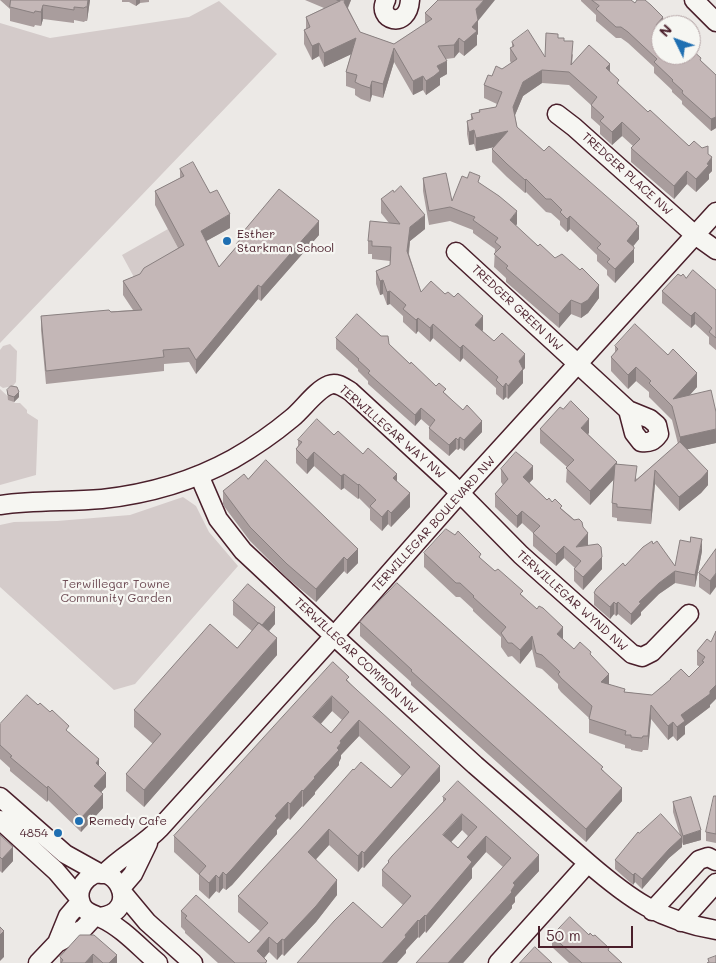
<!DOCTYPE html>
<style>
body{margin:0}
#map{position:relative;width:716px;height:963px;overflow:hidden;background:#ece9e6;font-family:Mali,sans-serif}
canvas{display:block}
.north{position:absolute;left:651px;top:15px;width:50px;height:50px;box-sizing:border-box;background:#f6f6f2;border:1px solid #b1a0a2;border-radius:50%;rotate:312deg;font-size:14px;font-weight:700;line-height:20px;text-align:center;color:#4a1f2b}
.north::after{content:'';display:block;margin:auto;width:18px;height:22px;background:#1f6fb2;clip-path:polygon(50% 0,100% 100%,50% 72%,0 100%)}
.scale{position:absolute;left:538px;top:926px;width:95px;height:22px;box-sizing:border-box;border:2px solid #4a1f2b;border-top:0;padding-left:6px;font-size:15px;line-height:18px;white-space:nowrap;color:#4a1f2b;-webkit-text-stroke:4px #f6f6f2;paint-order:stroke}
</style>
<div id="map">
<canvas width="716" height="963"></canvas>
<div class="north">N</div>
<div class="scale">50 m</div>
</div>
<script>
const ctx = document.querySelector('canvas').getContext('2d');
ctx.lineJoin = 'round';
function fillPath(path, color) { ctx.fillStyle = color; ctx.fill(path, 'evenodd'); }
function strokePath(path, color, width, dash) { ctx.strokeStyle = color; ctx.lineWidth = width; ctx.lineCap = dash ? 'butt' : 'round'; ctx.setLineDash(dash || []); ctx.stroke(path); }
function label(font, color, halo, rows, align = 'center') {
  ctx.font = font + ' Mali,sans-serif'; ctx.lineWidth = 4.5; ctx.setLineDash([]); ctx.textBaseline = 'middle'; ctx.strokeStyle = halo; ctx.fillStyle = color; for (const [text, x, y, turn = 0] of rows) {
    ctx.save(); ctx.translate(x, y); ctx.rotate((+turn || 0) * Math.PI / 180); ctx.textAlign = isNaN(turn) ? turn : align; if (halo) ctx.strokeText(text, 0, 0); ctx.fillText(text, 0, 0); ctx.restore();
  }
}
fillPath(new Path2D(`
 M219,1L277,54L0,343V23L50,38L189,17Z
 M168,229L181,254L135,279L122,255Z
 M10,344L17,351L16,382L13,386L3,388L0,386V350L3,346Z
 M0,389L15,403H20L27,410V413L38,420L36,475L0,485Z
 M183,497L196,506L209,532L238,566L135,684L114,690L0,587V525L14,522L57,521L130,515Z`), '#d4cbca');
const minor = new Path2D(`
 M386,0C375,20 408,31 410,0
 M694,0L716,22
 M557,114L574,127L695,235L716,250
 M456,252L628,410L650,419L657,425L659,434C654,441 650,443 641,442L634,433L628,410
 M199,475L218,519L243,551L334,636L475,765L588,863L498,963
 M0,505C34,500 68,502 102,499C148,494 193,481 233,459C254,447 274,433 292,418C303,409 316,390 329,385C337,382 343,387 350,391L450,483L521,555L632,654L642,657L652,652L689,614
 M0,797L65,854L101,874
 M0,820L56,871L79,898
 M588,863C631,900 659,920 716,930
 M104,874C121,856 143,846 160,828L334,636L460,493L716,212
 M121,888L133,874L148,843
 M122,892L147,922L193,963
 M652,911L699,860L708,857L716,861
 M100,917C144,911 113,855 87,879C81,885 78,892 80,900C82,912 92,913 101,918C123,928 140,948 158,963
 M681,922L716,883
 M57,943L83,929L95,916
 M38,963L57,943L68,916L80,902`);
strokePath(minor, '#4a1f2b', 21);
strokePath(minor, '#f6f6f2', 18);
fillPath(new Path2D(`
 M0,0H90L87,21H85L84,22L74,20V23L43,19L41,26L35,25L34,27L10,21V9Z
 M122,0H149V2L140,3L136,6L129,2H122Z
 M305,0H351L348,8L360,32L394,44L425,24V13L478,21V34L477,35V45L464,56L459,52L454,58L446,59L447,74L440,78V85L426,95L423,90L413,95L394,62L383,98L372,95L370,102L361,99L355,95V89L346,86V72L351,54L324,67L319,56L312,60L304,44V30L306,29V17L324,8Z
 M581,0H631L663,25H661V55L701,61L716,75V128L711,131L683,105L682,104V101L672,92V90L654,73V67L628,43L621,38H616L596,21V15L581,1Z
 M558,38L564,41L573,55L572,64L610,71L619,85L648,112L689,146L708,154L712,171L709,174V179L696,192L687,184L674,199L631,162V148L633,146L622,136L612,145L600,134V126L591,118V105L569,85L542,83L523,96L515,115L517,127L544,151L637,225L639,239L633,246L634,262L615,283L607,275V270L597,261V255L570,229L567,232L560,225V221L551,213L546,212L526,192L525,193L507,177L492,162V149L494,147L476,151L474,144L469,145L467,134V121L471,120V114L479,112V110L496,107L497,104L484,98V85L492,76L511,63L510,61V48L512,47V42L545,57Z
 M180,169L210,193L230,228L206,241L219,267L236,247V244L243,236V232L319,235L261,301L258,299L196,374L189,362L164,364V371L46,384L41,330V316L133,310L123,295V281L140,274L178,248L155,205V191L180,178Z
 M423,178L452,201L480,183L517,224L515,226L538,246L599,298L588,313L581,318L571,314L559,328L506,282V278L494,267L495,249L473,233V230L450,221L429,225L423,191Z
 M381,199L425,229L410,241L409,254L421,292L483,330L482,331L525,368L523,370V383L508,399L506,397L503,400L496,394V388L463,358L460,362L433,338L430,342L418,331L416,334L403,322V316L390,304L387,305L383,294L380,295L376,284V271L390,265V261L372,259V254H368V241L389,223L381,213Z
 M681,276L716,290V350L709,344V337L695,324L691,328L686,324L662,303V291Z
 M336,338L389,344L410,364L446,394L482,432L464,451L460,448L458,450L456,449L449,456L429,439V428L430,427L421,419L415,426L368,384V381L358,371V369L336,349Z
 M615,346L697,387L689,395L716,443L687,449L708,485L701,493L679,511L655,484L651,524L617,521V518L612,517V503L614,479L590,505L566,482L567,467L540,443V429L589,433L588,434L617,464L637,479L678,444L672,420L649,397V392L636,381L628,389L611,371V357L615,353Z
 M7,390L19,397L14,402L8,400Z
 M334,435L363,454L397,481L410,507L391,527L388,524L382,531L370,520V509L359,498L358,499L344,488L341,490L314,466L307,474L296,463V449L298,446V440Z
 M501,469L533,479L529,483L547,500L562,509L583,527L588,545L602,569L583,590L574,581V569L575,568L564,558L556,566L533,546V533L522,523L517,528L495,507V494L503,485L501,482Z
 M248,479L358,563L347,574L344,571L316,602L287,578L250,541L223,505V491Z
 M716,549L710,595L699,587V573Z
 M702,551L695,587L675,583L659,594L641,612V615L631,625L618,614L616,616L614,614L610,619L594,605V593L625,566H675Z
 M424,553L481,559L523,596L563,640L574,649L591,656L609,684L625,692L652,695L670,680V679L689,677L700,667L697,665V651L707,639L710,707L685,726V734L677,741L673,736L668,740L651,719L648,750H643L642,752L631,750V749L625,748V745L589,733V718L561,692L558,688V684L542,669L536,667L532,649L520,664L512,656L508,657L501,647V637L473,611V609L460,597H456L424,567Z
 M233,601L275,621V624L269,631L277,655L144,807L126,791V774L153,744L134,727V710L237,648L252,631L233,615Z
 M360,622L603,770L622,801L586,842L411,685V682L360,636Z
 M333,662L349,682L440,781L364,868L362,867L358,872L329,845L316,859L337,895L316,922L284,956L282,954L277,960L269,952L264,958L267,963H218L185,933V931L181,927V911L249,943L260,931L238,912V896L301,828L391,788L402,776L359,736L341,755V758L339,762V765L315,792V794L303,807L302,806L290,820L288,818L277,830V834L232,885L226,890L223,888L219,893L216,891L209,899L199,890V875L174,852V836ZM332,711L342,720L331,733L321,724Z
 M0,724L69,732L99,766L106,787L101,792L103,808L81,832L48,800L47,802L10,771V768L0,759Z
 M716,796V843L706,841V832Z
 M443,797L539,871L515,897V902L512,905V908L463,963H416L503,867L486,852L472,868V878L467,884L426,933L425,931L419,938L418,937L406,950V953L382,928L403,905L382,886V870L388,863V861L443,802ZM462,830L468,836L458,848L451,842Z
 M673,802L701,840L683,845L682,842V847L669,858L642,889L635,882L633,885L615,869V860L639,833L680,835L673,812Z
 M0,835L13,861L2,873L0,871Z
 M80,935L117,963H60V957Z
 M589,935L609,951L622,963H569L552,947V936Z`), '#a99d9d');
fillPath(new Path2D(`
 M88,0H90L87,21V7Z
 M136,0H140V3L136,6Z
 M345,0H351L344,16V2Z
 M484,0H495L478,21V34L477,35V45L464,56V42L472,27L476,9Z
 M43,5V19L41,26V12Z
 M663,17V25H661V31L656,25Z
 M356,38V52L324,67V53Z
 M459,38V52L454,58V45Z
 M319,43V56L312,60V46Z
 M394,48V62L383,98V84Z
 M447,61V74L440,78V85L426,95V81L437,66Z
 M610,64V77L606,68Z
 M542,70V83L523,96L513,120V107L523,82Z
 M423,76V90L413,95V81Z
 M372,81V95L370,102V88Z
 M716,117V128L711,131V119Z
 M622,122V136L612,145V132Z
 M474,130V144L469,145V132Z
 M508,131V144L476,151V138Z
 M712,157V171L709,174V179L696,192V179L707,164Z
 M687,171V184L674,199V186Z
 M526,179V192L525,193V180Z
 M517,211V224L510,234V220Z
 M230,214V228L201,244V231Z
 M425,215V229L410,241L407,264V251L410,227Z
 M570,216V229L567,232V219Z
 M319,221V235L261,301V287Z
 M637,223V228L639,226V239L627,254V241Z
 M634,249V262L615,283V269Z
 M383,280V294L380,295V281Z
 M258,285V299L196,374V360Z
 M599,285V298L588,313L581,318V304Z
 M390,291V304L387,305V292Z
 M571,300V314L559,328V314Z
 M695,312V324L691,328V316Z
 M483,316V330L475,339V325Z
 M418,318V331L416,334V320Z
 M433,324V338L430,342V328Z
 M463,345V358L460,362V348Z
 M525,354V368L523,370V383L508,399V386L519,361Z
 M636,367V381L628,389V375Z
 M697,373V387L674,413L673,399Z
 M506,383V397L503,400V387Z
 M19,392V397L14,402V397Z
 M421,408V419L415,426V415Z
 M589,419V433L581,441V428Z
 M482,421V432L464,451V440Z
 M716,429V443L680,451V437Z
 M460,437V448L458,450V440Z
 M456,438V449L449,456V445Z
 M314,452V466L307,474V460Z
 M617,462V476L590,505V491Z
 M533,466V479L523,490V477Z
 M655,470V484L651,524V510Z
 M708,471V485L701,493L679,511V497Z
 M344,474V488L341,490V476Z
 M397,474V488L393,478Z
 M359,484V498L358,499V485Z
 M410,493V507L391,527V513Z
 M388,510V524L382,531V517Z
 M522,511V523L517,528V516Z
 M588,533V545L576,547Z
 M702,539V551L695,587V575Z
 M564,546V558L556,566V554Z
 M358,549V563L347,574V560Z
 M344,557V571L316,602V589Z
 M602,557V569L583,590V577Z
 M675,571V583L659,594L641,612V615L631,625V614L639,602L659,583Z
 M716,573V587L710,595V581Z
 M614,602V614L610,619V607Z
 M618,602V614L616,616V604Z
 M275,607V624L261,640V626Z
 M563,627V641L557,634Z
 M532,636V649L520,664V650Z
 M277,638V655L144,807V790Z
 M609,674V688L601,682Z
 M716,685V699L710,705V707L685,726V734L677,741V727L681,715Z
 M332,696V711L313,732V717Z
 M651,705V719L648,750V736Z
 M359,720V736L341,755V758L339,762V765L315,792V794L303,807V791L337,748L340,741Z
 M673,722V736L668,740V726Z
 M99,759V773L96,763Z
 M440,766V781L364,868V853Z
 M106,773V787L94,800V786Z
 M48,786V800L47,802V788Z
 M622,788V801L586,842V829Z
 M302,790V806L290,820V804Z
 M103,794V808L81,832V818Z
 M288,802V818L277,830V834L232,885L226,890V875L275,816Z
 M462,814V830L443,851V835Z
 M329,829V845L308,868V852Z
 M701,830V840L683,845V836Z
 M486,836V852L472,868V878L467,884L426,933V916L467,857Z
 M682,837V847L669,858L642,889V879L669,849Z
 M13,847V861L2,873V859Z
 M362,851V867L358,872V856Z
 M539,855V871L515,897V902L512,905V908L463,963H448L511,891L513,883Z
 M223,872V888L219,893V878Z
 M635,873V882L633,885V875Z
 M216,875V891L209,899V883Z
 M337,880V895L316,922L284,956V940Z
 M425,915V931L419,938V921Z
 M418,920V937L406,950V953L397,963H382L405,935Z
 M4,931V957L0,961V935Z
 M269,937V952L260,963L257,951Z
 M282,939V954L277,960V944Z
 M93,954V963H85Z
 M117,955V963H109Z`), '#898080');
const building = new Path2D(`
 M11,0H88L87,7H85L84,8L74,7V10L43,5L41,12L35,11L34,13L10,7Z
 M337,0H345L344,2L360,32L394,44L432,19L425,13L438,0H484L476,9L478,20L472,27L477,31L464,42L459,38L454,45L438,46L447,61L437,66L440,71L434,76L426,81L423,76L413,81L394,48L383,84L372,81L370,88L361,85L355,82L357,75L346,72L356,38L324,53L319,43L312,46L304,30L310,27L306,17L340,1Z
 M592,0H631L635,3L637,0H645L651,5L663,17L656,25L661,30V55H691V49L701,58L700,60L716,75V117L711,119L683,94L682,92L683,91L672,81L673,80L654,62L657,59L628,32L621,27H616L596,9L599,6Z
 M528,30L545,57L546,33L558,34V38H564V41H573L571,65L589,45L610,64L606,68L619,80L617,83L648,112L650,110L689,146L694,141L702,148L708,146V154L712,157L707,164L709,165L696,179L687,171L674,186L631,148L640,139L622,122L612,132L600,121L604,117L591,105L597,97L569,72L542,70L523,82L513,107L517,127L544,151L549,146L637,223L636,224L639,226L627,241L634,247V249L615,269L607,262L610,259L597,248L601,244L570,216L567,219L560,212L562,210L551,199H546L526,179L525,180L507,164L492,149L508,131L476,138L474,130L469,132L467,121L473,119L471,114L480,112L479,110L496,107L502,92L484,85L488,75L492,76L496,66L502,69L517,59L510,48L514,46L512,42Z
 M193,162L210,193L217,190L230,214L201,231L219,267L238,245L236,244L245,234L243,232L279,189L319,221L261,287L258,285L196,360L189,348L163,350L164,357L46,371L41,316L109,310L111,312L142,310L123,281L140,274L144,268L184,245L155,191L184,176L180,169Z
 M470,172L480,176L478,182L499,196L517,211L510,220L538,246L540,244L555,258L562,254L580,270L582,268L599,285L588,300L581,304L571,300L559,314L506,268L508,266L494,254L501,247L495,242L498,238L473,220L475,217L450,207L429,211L423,178L446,173L452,201L462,176L467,178Z
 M401,186L425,215L410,227L407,251L421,292L431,281L445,294L448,292L454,297L458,293L483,316L475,325L494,341L502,333L525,354L519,361L523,369L508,386L506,383L503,387L496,380L498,377L463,345L460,348L433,324L430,328L418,318L416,320L403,309L406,305L390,291L387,292L383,280L380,281L376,271L390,265L391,247L372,246V241H368L370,221L400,224L381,199L393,190L394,192Z
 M693,270L716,290V338L709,332L712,328L695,312L691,316L686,312L662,291L678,274L681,276L683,274L686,278Z
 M357,314L381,336H388L389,344L410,364L411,362L436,386L439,383L446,389L443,392L463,410L467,405L482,421L464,440L460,437L458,440L456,438L449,445L429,428L435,420L421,408L415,415L368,373L370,371L358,360L359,359L336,338Z
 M635,324L668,355L673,349L697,373L673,399L711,390L716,412V429L680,437L672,406L649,383L651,381L636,367L628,375L611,357L618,349L615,346Z
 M11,386L17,387L19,392L14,397L8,395L7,390Z
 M571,401L589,419L581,428L617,462L590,491L566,468L574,460L540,429L560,407L563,409Z
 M317,419L334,435L338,431L363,454L368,448L397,474L393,478L410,493L391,513L388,510L382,517L370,506L376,500L359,484L358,485L344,474L341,476L314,452L307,460L296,449L302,442L298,440Z
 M680,442L708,471L701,479L679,497L655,470L651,510L617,507V504L612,503L615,464L637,466L635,481Z
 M516,452L533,466L523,477L547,500L549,498L552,502L555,499L562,506L560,508L574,520L579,519L582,522L583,527L588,533L576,547L598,544L601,547L602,557L583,577L574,569L581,561L564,546L556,554L533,533L540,526L522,511L517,516L495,494L508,479L501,469Z
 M266,460L358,549L347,560L344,557L316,589L287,564L250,527L223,491L244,474L248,479Z
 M446,529L455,535L458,531L481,554L479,557L495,571L498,569L523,591L520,594L537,609L539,606L543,608L563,627L557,634L574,649L580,642L591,652L590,654L609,674L601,682L625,689L624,692L652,695L671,679H670L681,669L689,677L704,662L702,661L705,657L697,651L707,639L711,642L716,631V685L710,691V694L681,715L685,721L677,727L673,722L668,726L651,705L648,736H643L642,738L631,737V735H625L626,731L589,719L592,706L561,678L558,674L560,672L542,655L536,653L532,636L520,650L512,643H508L501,633L506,627L473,597L474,596L460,583H456L424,553Z
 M691,537L702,539L695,575L675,571L659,583L639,602L641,603L631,614L618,602L616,604L614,602L610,607L594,593L596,589L623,563L625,566L643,547L652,541L653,544L657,541L675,566L680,540L690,542Z
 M716,549V573L710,581L699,573Z
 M397,583L603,767L601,769L622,788L586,829L411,671L412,670L360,622Z
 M248,584L275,607L274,609L275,610L262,625L259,623H258L233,601Z
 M259,623L277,638L144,790L126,774L161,734L134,710L210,624L237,648Z
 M333,662L349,677L346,680L440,766L364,853L362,851L358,856L329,829L308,852L337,880L316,906L284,940L282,939L277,944L269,937L257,951L267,961L265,963H235L185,918L187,916L181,911L196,895L249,943L268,923L238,896L301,828L353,769L354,770L361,762L391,788L410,767L359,720L340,741L341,743L337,748L339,750L314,777L315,778L303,791L302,790L290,804L288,802L275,816L277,818L232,869L226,875L223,872L219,878L216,875L209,883L199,874L206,866L174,836ZM332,696L349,712L331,733L313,717Z
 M27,695L38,705L40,703L50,712L52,710L69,726L66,730L99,759L96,763L106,773L94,786L103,794L81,818L48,786L47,788L10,757L12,756L0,745V724Z
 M458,781L539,855L513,883L515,885L511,891L512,892L493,913L448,963H416L511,858L486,836L467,857L472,862L467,868L426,916L425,915L419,921L418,920L405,935L406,937L382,963H297L334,921L353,902L382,928L411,896L382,870L389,862L388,861L392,856L446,799L443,797ZM462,814L477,827L458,848L443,835Z
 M714,796H716V834L706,832Z
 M691,797L701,830L683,836L673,802Z
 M661,814L682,837L669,849L642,879L635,873L633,875L615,860L638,832L639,833Z
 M0,835L13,847L2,859L0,857Z
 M570,917L589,935L590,933L593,936L595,935L609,948L608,950L622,963H582L552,936Z
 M0,927L4,931L0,935Z
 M80,935H94L117,955L109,963H103L93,954L85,963H61L63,960L60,957Z
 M535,947L552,963H520Z
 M716,956V963H707L709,962L708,959Z`);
fillPath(building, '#c4b7b7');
strokePath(building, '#898080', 1);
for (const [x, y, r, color] of [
 [227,241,5,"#1f6fb2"],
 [79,821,5,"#1f6fb2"],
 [58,833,5,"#1f6fb2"]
]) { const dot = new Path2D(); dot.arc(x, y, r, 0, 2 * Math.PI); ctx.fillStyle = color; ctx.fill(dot); strokePath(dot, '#f6f6f2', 2); }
label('12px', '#4a1f2b', '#f6f6f2', [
 ["TREDGER PLACE NW",627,174,42],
 ["TREDGER GREEN NW",517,308,43],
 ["TERWILLEGAR WAY NW",392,432,41],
 ["TERWILLEGAR BOULEVARD NW",434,524,-48],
 ["TERWILLEGAR WYND NW",572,601,42],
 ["TERWILLEGAR COMMON NW",356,656,43]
]);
label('12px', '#4a1f2b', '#f6f6f2', [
 ["Esther",237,234],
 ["Starkman School",237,248],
 ["Remedy Cafe",89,821],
 ["4854",48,833,"right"]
], 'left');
label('12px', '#6c4a53', '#f6f6f2', [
 ["Terwillegar Towne",116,584],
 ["Community Garden",116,598]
]);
</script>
